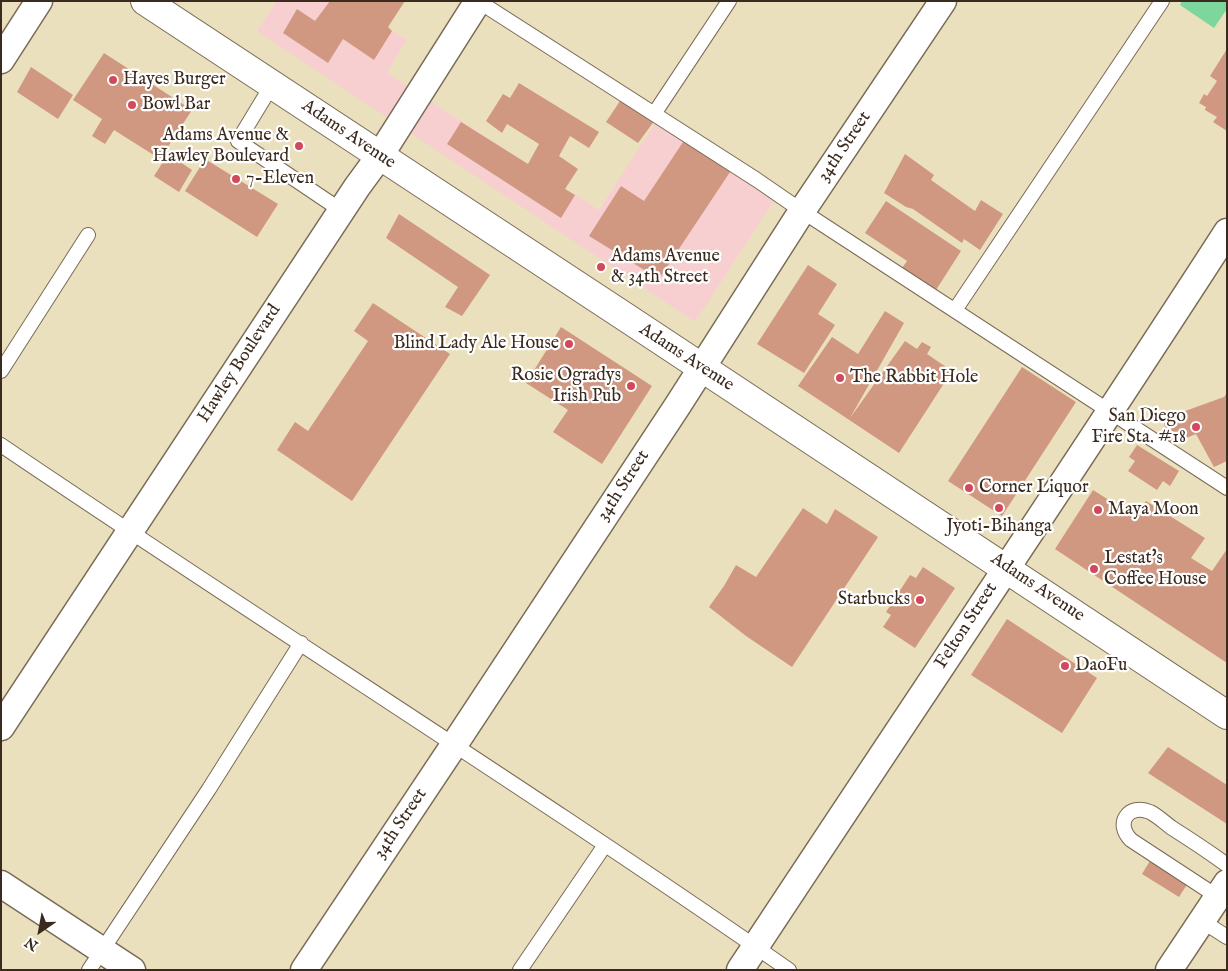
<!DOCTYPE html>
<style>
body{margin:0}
#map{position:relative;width:1228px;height:971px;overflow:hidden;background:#ebe0be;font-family:"IM FELL English",serif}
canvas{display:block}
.frame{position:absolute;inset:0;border:2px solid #3b2a1e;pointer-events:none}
.north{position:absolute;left:15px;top:906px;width:50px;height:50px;-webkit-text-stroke:4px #fff;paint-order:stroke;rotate:213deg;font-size:14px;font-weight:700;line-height:20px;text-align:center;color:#3b2a1e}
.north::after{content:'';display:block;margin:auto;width:18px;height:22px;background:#3b2a1e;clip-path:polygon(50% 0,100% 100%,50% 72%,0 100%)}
</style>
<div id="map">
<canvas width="1228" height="971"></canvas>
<div class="frame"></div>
<div class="north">N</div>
</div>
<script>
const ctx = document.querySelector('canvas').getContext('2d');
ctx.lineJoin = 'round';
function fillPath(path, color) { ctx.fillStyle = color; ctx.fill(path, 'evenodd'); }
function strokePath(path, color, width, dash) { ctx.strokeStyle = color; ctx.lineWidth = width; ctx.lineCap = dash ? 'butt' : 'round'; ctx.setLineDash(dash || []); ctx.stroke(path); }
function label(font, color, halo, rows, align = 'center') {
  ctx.font = font + ' "IM FELL English",serif'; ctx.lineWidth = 4.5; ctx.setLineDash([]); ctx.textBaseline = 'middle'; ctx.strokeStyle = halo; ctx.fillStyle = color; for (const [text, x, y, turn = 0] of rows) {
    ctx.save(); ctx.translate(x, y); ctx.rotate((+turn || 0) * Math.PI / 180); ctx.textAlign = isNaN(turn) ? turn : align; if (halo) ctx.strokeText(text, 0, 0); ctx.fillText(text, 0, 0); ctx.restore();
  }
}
fillPath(new Path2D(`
 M277,1H345L407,40L387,73L599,210L658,119L777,196L695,322L257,31Z`), '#f7cfd1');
fillPath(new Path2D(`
 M1182,1H1227V9L1214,28L1180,5Z`), '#7dd69b');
fillPath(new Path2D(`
 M330,1H405L388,27L392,31L374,60L343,39L328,63L283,33L297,9L315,21Z
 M1227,49V131L1213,122L1217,117L1205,110L1206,107L1199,103L1204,94L1207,96L1217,81L1210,76Z
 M104,53L192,110L160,159L114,130L105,144L92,136L102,119L73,100Z
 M31,67L73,95L58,119L17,92Z
 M519,83L599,132L589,148L570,136L559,156L578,169L565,189L575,195L561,218L447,144L461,122L528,164L539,144L507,124L502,133L486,121L503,94L510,98Z
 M622,98L655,120L638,143L606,122Z
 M685,139L732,169L659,279L589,236L621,186L644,201Z
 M168,154L192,170L179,192L154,176Z
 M905,154L934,175L931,180L975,211L981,200L1003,214L980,250L964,239L962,243L913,209L906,207L884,193Z
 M205,159L278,204L257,237L185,191Z
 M886,201L961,251L936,290L902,268L907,261L865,233Z
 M399,214L490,275L462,316L445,307L458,287L386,238Z
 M808,265L837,284L818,314L835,325L804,373L757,344Z
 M373,303L450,354L352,501L277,450L295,422L308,431L368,341L354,331Z
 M885,311L904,323L850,418L905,341L917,349L922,342L931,347L927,354L952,371L899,453L798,386L832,337L858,354Z
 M561,327L652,386L602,464L553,432L568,410L526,383Z
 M1022,367L1076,402L1002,516L948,481Z
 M1227,393V461L1214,467L1196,434L1169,445L1163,419L1224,397Z
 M1137,445L1179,471L1170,486L1163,481L1157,490L1128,471L1135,461L1129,457Z
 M1093,490L1136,517L1146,501L1205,538L1191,558L1212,571L1227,549V663L1055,549Z
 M803,508L827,524L835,509L878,537L792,667L746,636L709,607L724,586L736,565L756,577Z
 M923,567L955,588L915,648L883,627L891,615L886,612L910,575L916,578Z
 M1007,619L1097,678L1062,733L971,675Z
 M1168,747L1227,785V824L1148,773Z
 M1153,856L1190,880L1179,897L1142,874Z`), '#d09781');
const service = new Path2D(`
 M478,1L757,180L802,211L1227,488
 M272,85L238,141L342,211
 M654,114L729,1
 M955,310L1162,1
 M1,371L88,235
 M1,445C262,622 530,790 789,970
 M1218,897L1131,840C1114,823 1129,803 1150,812C1158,816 1165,823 1172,828C1191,840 1209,852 1227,865
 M1202,921L1227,937
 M89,970L209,789L301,643
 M520,970L605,845`);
const minor = new Path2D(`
 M1,60L39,1
 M1,727L357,187L379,157L478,1
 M1,884L132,970
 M304,970L454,745L678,405L802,211L943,1
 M740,970C902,724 1067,480 1227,232
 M1169,970L1227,883`);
const secondary = new Path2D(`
 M145,1C506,239 867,475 1227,715`);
strokePath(service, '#796a56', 16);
strokePath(minor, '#796a56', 29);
strokePath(secondary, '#796a56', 30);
strokePath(service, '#fff', 14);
strokePath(minor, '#fff', 26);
strokePath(secondary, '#fff', 28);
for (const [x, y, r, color] of [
 [113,80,5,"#d1495b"],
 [132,105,5,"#d1495b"],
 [299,146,5,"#d1495b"],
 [236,179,5,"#d1495b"],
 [601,267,5,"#d1495b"],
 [569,344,5,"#d1495b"],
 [840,378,5,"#d1495b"],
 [631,386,5,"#d1495b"],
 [1196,427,5,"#d1495b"],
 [969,488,5,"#d1495b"],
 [999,508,5,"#d1495b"],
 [1098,510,5,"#d1495b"],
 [1094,569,5,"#d1495b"],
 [920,600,5,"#d1495b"],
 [1065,666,5,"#d1495b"]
]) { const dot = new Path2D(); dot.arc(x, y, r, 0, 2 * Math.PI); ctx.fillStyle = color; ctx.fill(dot); strokePath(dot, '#fff', 2); }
label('18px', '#3b2a1e', '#fff', [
 ["Hayes Burger",123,80],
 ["Bowl Bar",142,105],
 ["Adams Avenue &",289,136,"right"],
 ["Hawley Boulevard",289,157,"right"],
 ["7-Eleven",246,179],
 ["Adams Avenue",611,257],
 ["& 34th Street",611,278],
 ["Blind Lady Ale House",559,344,"right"],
 ["Rosie Ogradys",621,376,"right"],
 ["Irish Pub",621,397,"right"],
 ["The Rabbit Hole",850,378],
 ["San Diego",1186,417,"right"],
 ["Fire Sta. #18",1186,438,"right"],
 ["Corner Liquor",979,488],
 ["Maya Moon",1108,510],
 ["Jyoti-Bihanga",999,527,"center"],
 ["Lestat's",1104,559],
 ["Coffee House",1104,580],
 ["Starbucks",910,600,"right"],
 ["DaoFu",1075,666]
], 'left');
label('18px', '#3b2a1e', '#fff', [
 ["Adams Avenue",348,135,34],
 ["34th Street",845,147,-56],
 ["Adams Avenue",686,358,33],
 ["Hawley Boulevard",240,364,-57],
 ["34th Street",624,486,-57],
 ["Adams Avenue",1037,588,34],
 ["Felton Street",967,626,-57],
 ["34th Street",401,824,-56]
]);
</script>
